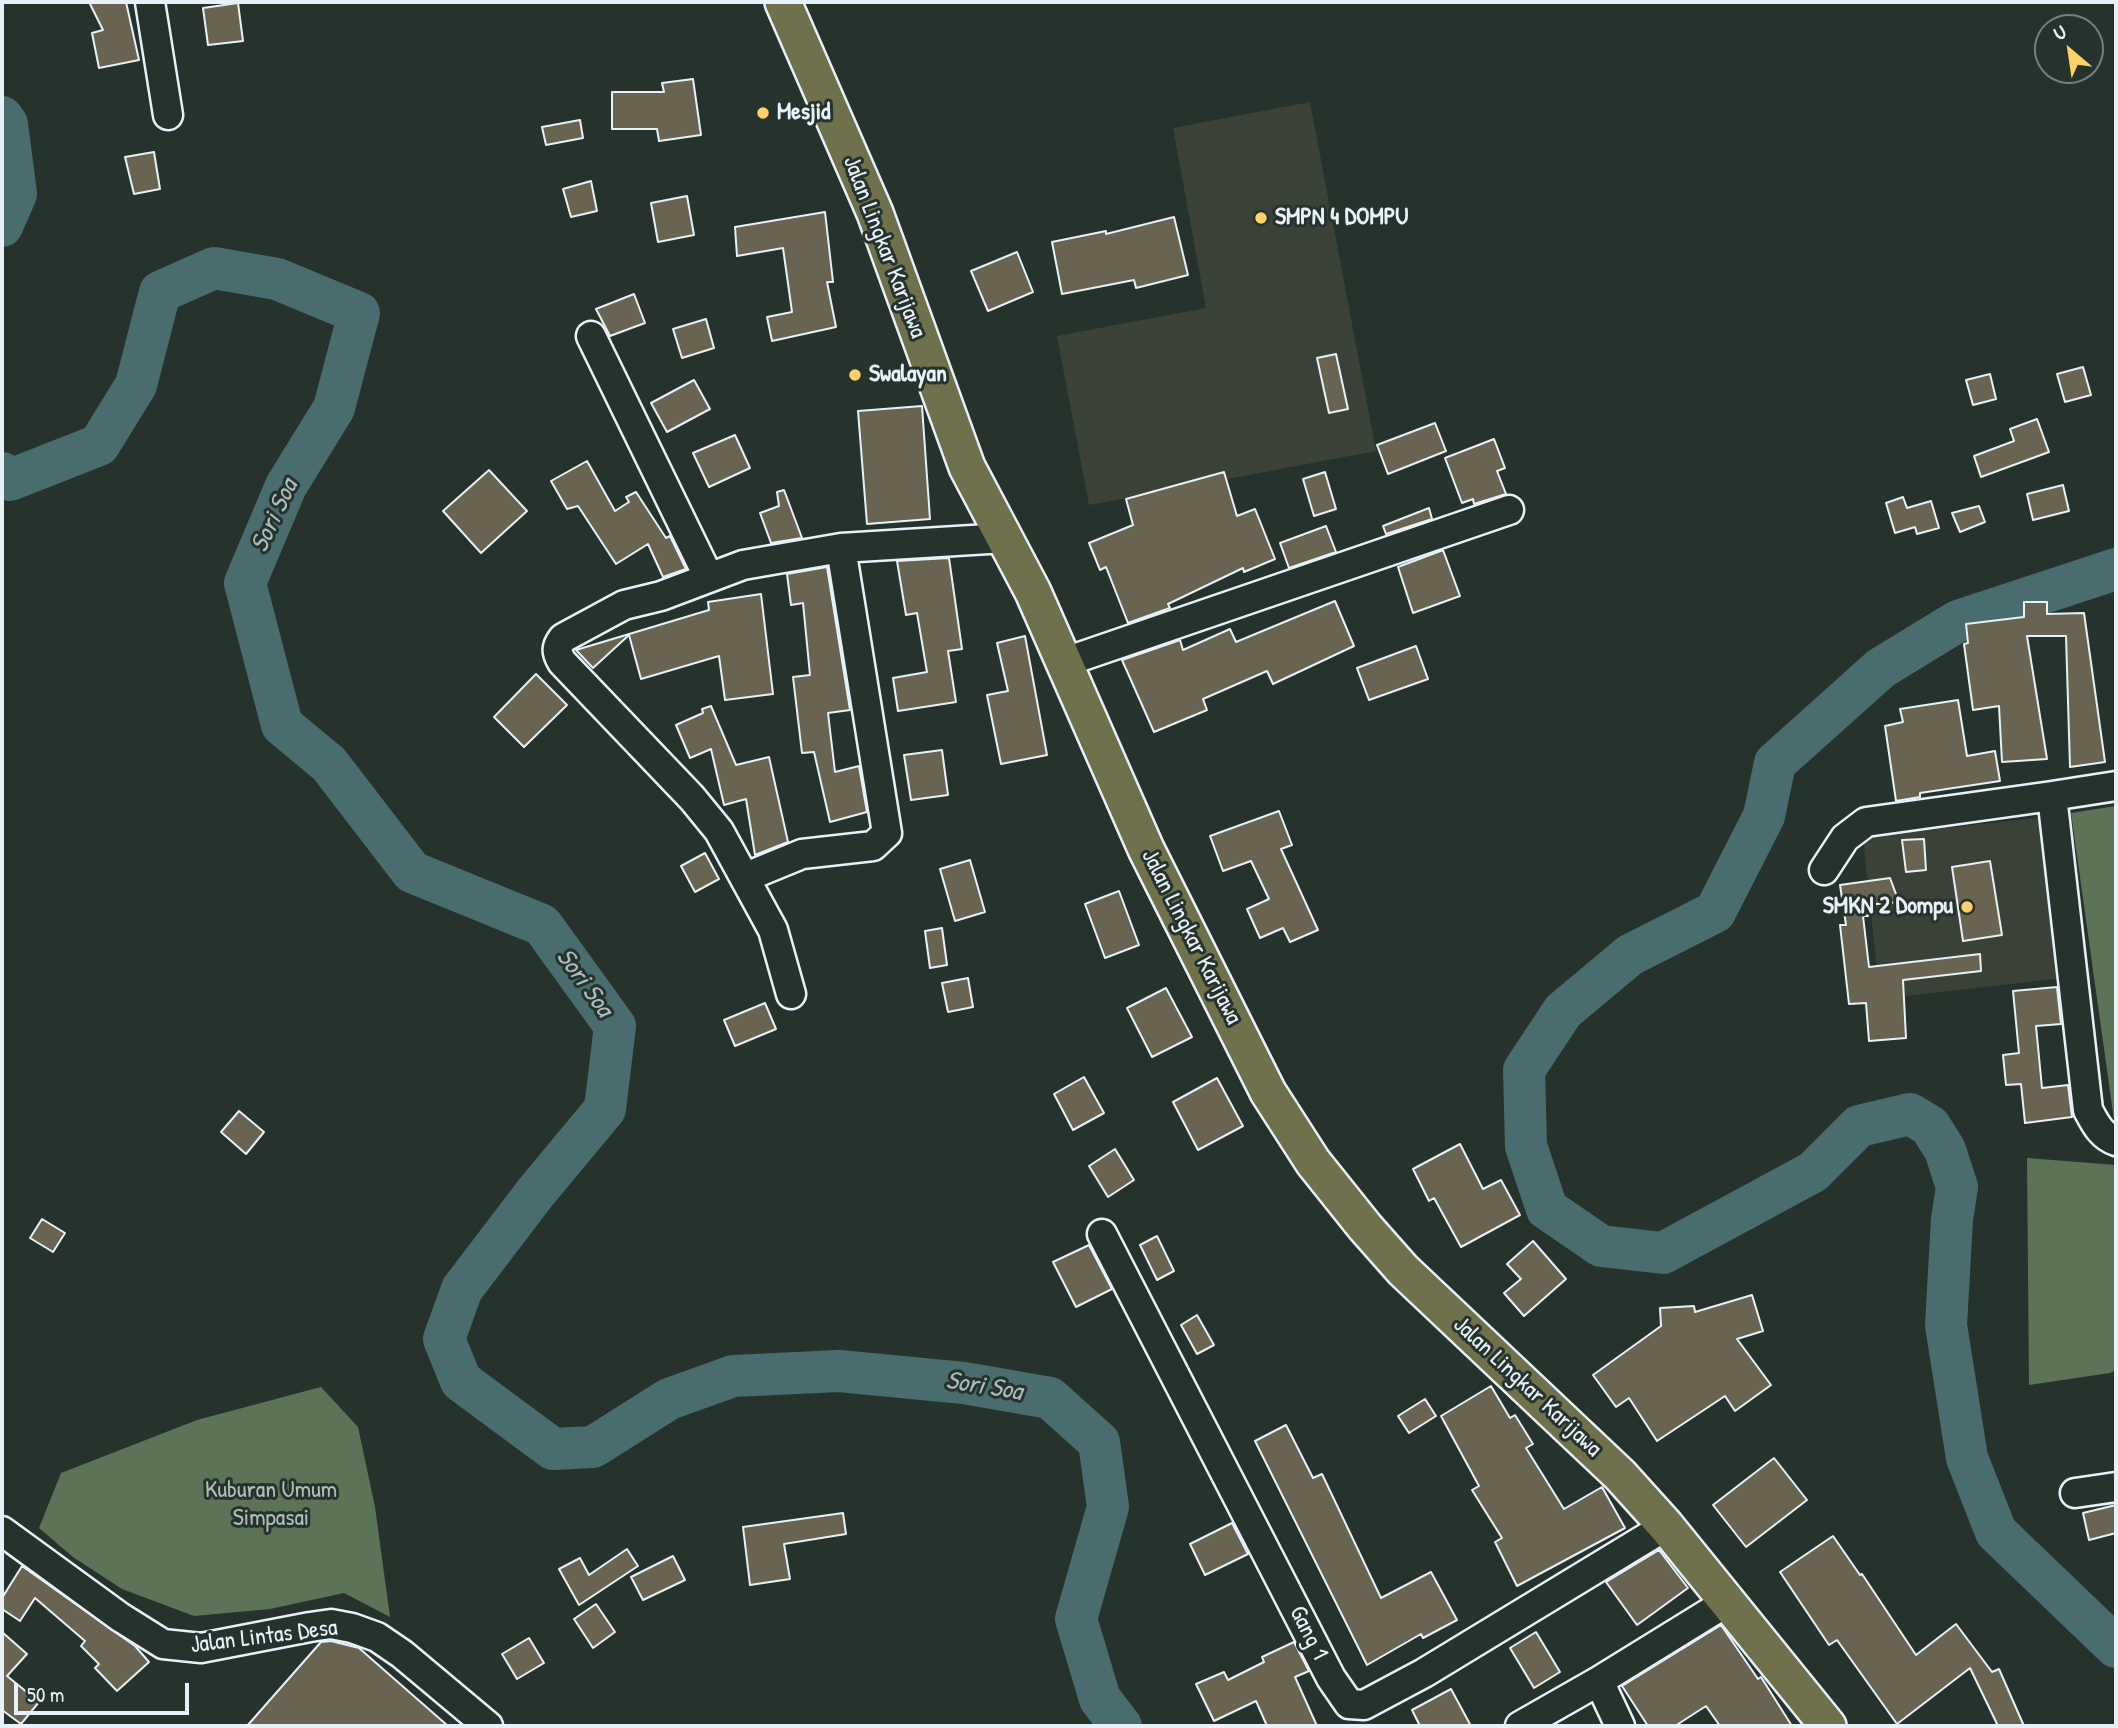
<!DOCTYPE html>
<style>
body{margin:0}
#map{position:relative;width:2118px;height:1728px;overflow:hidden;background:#26332d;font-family:"Patrick Hand",sans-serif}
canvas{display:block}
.frame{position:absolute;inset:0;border:4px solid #e8f1f8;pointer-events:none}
.north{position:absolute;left:2034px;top:14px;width:70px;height:70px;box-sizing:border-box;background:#26332d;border:2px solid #747f7e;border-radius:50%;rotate:331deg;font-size:19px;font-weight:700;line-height:28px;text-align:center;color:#e8f1f8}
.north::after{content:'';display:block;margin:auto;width:24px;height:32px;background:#ffd166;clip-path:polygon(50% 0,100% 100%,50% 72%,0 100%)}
.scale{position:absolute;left:14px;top:1683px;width:175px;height:32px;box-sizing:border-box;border:4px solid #e8f1f8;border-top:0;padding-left:9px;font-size:21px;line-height:24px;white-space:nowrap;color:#e8f1f8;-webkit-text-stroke:5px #26332d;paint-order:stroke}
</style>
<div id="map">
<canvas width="2118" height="1728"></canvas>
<div class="frame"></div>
<div class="north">U</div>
<div class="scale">50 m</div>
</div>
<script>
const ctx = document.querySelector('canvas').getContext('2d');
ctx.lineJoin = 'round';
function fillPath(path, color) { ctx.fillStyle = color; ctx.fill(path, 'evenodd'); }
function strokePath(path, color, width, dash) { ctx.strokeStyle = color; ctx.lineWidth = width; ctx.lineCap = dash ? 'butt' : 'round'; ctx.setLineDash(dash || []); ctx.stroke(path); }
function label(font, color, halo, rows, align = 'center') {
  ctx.font = font + ' "Patrick Hand",sans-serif'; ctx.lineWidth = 6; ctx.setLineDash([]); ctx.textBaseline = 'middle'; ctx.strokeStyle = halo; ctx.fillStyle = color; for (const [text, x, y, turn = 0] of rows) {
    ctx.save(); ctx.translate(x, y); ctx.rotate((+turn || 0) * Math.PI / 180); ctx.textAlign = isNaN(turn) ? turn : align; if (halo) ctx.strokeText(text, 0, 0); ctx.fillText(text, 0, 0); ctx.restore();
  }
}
fillPath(new Path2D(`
 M1310,102L1376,451L1089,505L1057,336L1206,308L1173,128Z
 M2054,816L2071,977L1880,999L1863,837Z`), '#3a4238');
fillPath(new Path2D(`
 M2116,806V1134L2071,813Z
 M2027,1158L2116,1165V1370L2110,1373L2029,1385Z
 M321,1387L358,1427L375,1507L390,1617L344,1593L270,1609L194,1616L122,1589L73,1557L39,1528L61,1473L197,1420Z`), '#5d7357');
strokePath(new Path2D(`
 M2,117L7,124L16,194L2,226
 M2,473L10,480L99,445L136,385L160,292L214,268L277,279L359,313L334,408L286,486L245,583L282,725L329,764L412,872L542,925L615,1026L605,1109L536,1192L462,1289L444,1339L461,1381L553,1449L593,1447L669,1399L733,1376L839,1371L964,1383L1050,1398L1099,1442L1108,1507L1076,1619L1100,1699L1121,1726
 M2116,569L1958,621L1881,668L1775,763L1764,816L1715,912L1630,955L1563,1011L1524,1070L1526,1146L1547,1209L1601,1246L1663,1253L1813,1172L1859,1126L1910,1114L1930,1126L1945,1150L1957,1187L1952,1219L1946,1325L1967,1458L1996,1532L2116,1647`), '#496d6e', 42);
const building = new Path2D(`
 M89,2H126L139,60L99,68L92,33L103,30Z
 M238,3L243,41L208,45L203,8Z
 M693,79L701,135L659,141L657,129H612V92H664L662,83Z
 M580,120L583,138L546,145L542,127Z
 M154,152L160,189L134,194L125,157Z
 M591,181L597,211L571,217L563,189Z
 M687,196L694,235L658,242L651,203Z
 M825,212L833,282H827L836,327L772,341L767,317L792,312L783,248L737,256L735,227Z
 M1174,217L1188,275L1136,288L1134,280L1062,294L1052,242L1106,231V234Z
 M1017,252L1033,292L988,311L971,271Z
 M634,294L645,323L610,336L596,309Z
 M706,319L714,348L682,358L673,329Z
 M1336,354L1348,409L1329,413L1317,358Z
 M2083,367L2091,395L2065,402L2057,374Z
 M1990,374L1996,399L1973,405L1966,380Z
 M694,380L710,409L667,432L651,403Z
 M922,406L930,519L867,524L858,411Z
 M2037,419L2049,452L1981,477L1974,456L2014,441L2010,429Z
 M1435,423L1446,451L1388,474L1377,445Z
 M735,435L750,468L709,487L693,453Z
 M1494,439L1505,468L1497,471L1506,494L1474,504L1473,499L1462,503L1445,458Z
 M587,461L615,511L629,502L626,497L636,492L666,538L670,536L686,569L663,577L648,544L616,564L578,506L567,509L551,481Z
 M489,470L527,511L481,553L443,511Z
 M1224,472L1237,516L1255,509L1275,559L1244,572L1243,568L1168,604L1170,608L1167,609L1128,623L1106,567L1100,570L1089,543L1133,525L1126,499Z
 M1325,472L1336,509L1314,516L1303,479Z
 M2063,485L2069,511L2033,520L2027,494Z
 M784,490L802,538L771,543L760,513L779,506L777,492Z
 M1903,497L1907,508L1931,501L1939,528L1917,534L1915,527L1895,533L1886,503Z
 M1979,506L1985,522L1960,532L1952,513Z
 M1429,508L1432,519L1386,534L1383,526Z
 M1326,526L1336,552L1289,568L1280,543Z
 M1443,550L1460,596L1413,613L1398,567Z
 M949,558L962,649L948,651L956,702L898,711L893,678L927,672L917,613L906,615L897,561Z
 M827,567L850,710L828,713L835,772L859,766L867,812L830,822L814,752L802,753L793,677L810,675L803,603L791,605L787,574Z
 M761,594L773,694L725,700L719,656L641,679L629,635L593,668L576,650L709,610L708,602Z
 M1335,601L1354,646L1273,684L1267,671L1203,699L1207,710L1154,732L1122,660L1180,640L1183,650L1230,629L1236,642Z
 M2024,602H2047V614L2084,613L2105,762L2070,767L2066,636H2027L2047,759L2002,762L1999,706L1973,710L1964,644L1968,643L1966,624L2024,617Z
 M1025,636L1047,755L1001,764L987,695L1008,691L997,643Z
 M1416,646L1428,679L1369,700L1357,668Z
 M536,674L567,705L524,747L494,717Z
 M1958,700L1967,756L1995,751L2000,781L1920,793V797L1896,801L1885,726L1903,722L1900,709Z
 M711,706L736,765L769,757L788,842L755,855L746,799L724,805L711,749L690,758L676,725L703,713L702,709Z
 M942,750L948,795L911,800L904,755Z
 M1279,811L1292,845L1281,849L1318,930L1290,942L1283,928L1260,938L1247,909L1269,899L1251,861L1223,871L1210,836Z
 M1924,839L1926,870L1906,872L1902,840Z
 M705,853L719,879L695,892L681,866Z
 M970,860L985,912L955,921L940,869Z
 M1990,861L2002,935L1963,941L1952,867Z
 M1890,878L1899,902L1866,905L1868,916H1863L1869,967L1980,954L1981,971L1903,980L1906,1038L1869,1041L1866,1003L1849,1004L1840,925H1846L1840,885Z
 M1119,891L1139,945L1105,958L1085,904Z
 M942,928L947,965L930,968L925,931Z
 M968,978L973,1007L948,1012L942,983Z
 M2057,987L2061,1024L2036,1026L2042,1088L2068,1085L2072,1117L2025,1123L2021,1084L2006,1085L2003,1055L2019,1053L2013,991Z
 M1166,988L1192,1037L1152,1057L1127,1008Z
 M765,1003L776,1029L735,1046L724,1020Z
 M1084,1077L1104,1113L1073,1130L1054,1094Z
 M1217,1078L1243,1126L1198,1150L1173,1102Z
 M239,1111L264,1132L246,1154L221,1132Z
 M1460,1144L1483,1189L1501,1180L1520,1215L1461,1247L1434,1198L1429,1201L1413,1169Z
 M1115,1149L1134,1180L1108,1197L1089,1166Z
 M42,1219L65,1233L53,1252L30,1238Z
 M1157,1236L1174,1271L1157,1280L1140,1245Z
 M1533,1241L1566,1279L1524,1316L1504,1293L1521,1279L1507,1264Z
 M1089,1245L1112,1289L1076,1307L1053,1262Z
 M1752,1295L1763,1331L1737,1339L1771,1385L1735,1411L1725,1396L1657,1441L1629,1398L1616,1407L1593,1375L1661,1326L1660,1308L1694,1306L1695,1312Z
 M1197,1315L1214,1345L1197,1354L1181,1325Z
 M1491,1386L1510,1418L1515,1415L1533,1444L1526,1448L1564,1509L1602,1487L1625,1528L1517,1586L1495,1542L1502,1538L1472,1490L1479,1486L1441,1416Z
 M1425,1399L1436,1416L1409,1433L1398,1416Z
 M1286,1425L1313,1478L1322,1474L1381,1598L1431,1572L1457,1620L1423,1638L1421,1634L1367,1665L1255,1441Z
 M1774,1458L1807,1500L1746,1547L1713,1505Z
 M2116,1505V1533L2089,1540L2083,1513Z
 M843,1513L846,1534L784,1544L790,1579L750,1585L743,1527Z
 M1232,1523L1248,1554L1205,1575L1190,1544Z
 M1833,1536L1860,1575L1862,1574L1916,1655L1956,1624L1992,1672L1999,1669L2024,1726H1998L1970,1668L1897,1724L1837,1640L1829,1645L1780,1572Z
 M627,1549L638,1566L579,1605L559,1569L580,1558L589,1575Z
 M1659,1550L1688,1588L1637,1625L1606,1582Z
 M673,1556L685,1580L643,1600L631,1577Z
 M22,1566L135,1646L149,1662L117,1691L95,1668L99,1664L81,1646L85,1641L35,1598L20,1621L2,1609V1598Z
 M596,1604L615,1632L593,1648L574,1619Z
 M1721,1625L1758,1679L1761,1677L1792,1726H1720L1706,1706L1675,1726H1648L1622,1686Z
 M2,1632L27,1654L7,1676L39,1702L21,1724L2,1710Z
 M1536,1632L1560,1672L1534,1688L1510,1648Z
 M529,1638L544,1663L517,1679L502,1654Z
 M331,1641L359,1648L448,1726H247L321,1642Z
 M1294,1642L1309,1671L1295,1677L1317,1726H1267L1256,1701L1214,1721L1196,1684L1224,1672L1228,1680L1264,1662L1262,1657Z
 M1451,1689L1471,1726H1420L1412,1710Z`);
fillPath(building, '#686451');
strokePath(building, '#e8f1f8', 2);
const minor = new Path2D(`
 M150,2L168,115
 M591,336L709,578
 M1065,662L1509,510
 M2116,786L2052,796L2088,1110C2095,1123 2101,1136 2116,1141
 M1824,870L1845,838L1866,822L2052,796
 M746,877L802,854L873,846L887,833L841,548
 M791,994L773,930L719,831L692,798L562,662C556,652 556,647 563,638L624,605L661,596L743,565L841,548L1005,538
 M1102,1234L1331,1678L1349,1704L1364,1705L1424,1673L1666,1526
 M2075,1493L2116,1487
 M2,1531L120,1617L163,1644L201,1648L310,1627L331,1624L352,1628L377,1637L402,1654L488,1726
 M1520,1726L1599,1681
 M1620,1726L1599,1681L1727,1602`);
const major = new Path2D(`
 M783,2L875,213L967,467L1033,592L1146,849L1268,1092L1313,1162L1365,1227L1403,1270L1620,1475L1666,1526L1828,1726`);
strokePath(minor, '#e8f1f8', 33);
strokePath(major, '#e8f1f8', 40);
strokePath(minor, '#26332d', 28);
strokePath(major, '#6e714b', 35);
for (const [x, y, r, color] of [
 [763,113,7,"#ffd166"],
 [1261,218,7,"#ffd166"],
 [855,375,7,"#ffd166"],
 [1967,907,7,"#ffd166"]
]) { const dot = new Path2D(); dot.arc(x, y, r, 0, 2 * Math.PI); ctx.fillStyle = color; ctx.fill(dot); strokePath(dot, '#26332d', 2.5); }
label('bold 24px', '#e8f1f8', '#26332d', [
 ["Mesjid",777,113],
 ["SMPN 4 DOMPU",1275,218],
 ["Swalayan",869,375],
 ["SMKN 2 Dompu",1953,907,"right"]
], 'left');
label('24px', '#e8f1f8', '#26332d', [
 ["Jalan Lingkar Karijawa",884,247,69],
 ["Jalan Lingkar Karijawa",1191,937,63],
 ["Jalan Lingkar Karijawa",1527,1387,43],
 ["Gang 1",1308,1633,63],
 ["Jalan Lintas Desa",264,1637,-7]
]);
label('24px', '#b0bfb8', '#26332d', [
 ["Kuburan Umum",271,1491],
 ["Simpasai",271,1519]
]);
label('italic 26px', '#a8bcc1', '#26332d', [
 ["Sori Soa",275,516,-65],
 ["Sori Soa",584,983,54],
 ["Sori Soa",984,1387,9]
]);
</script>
